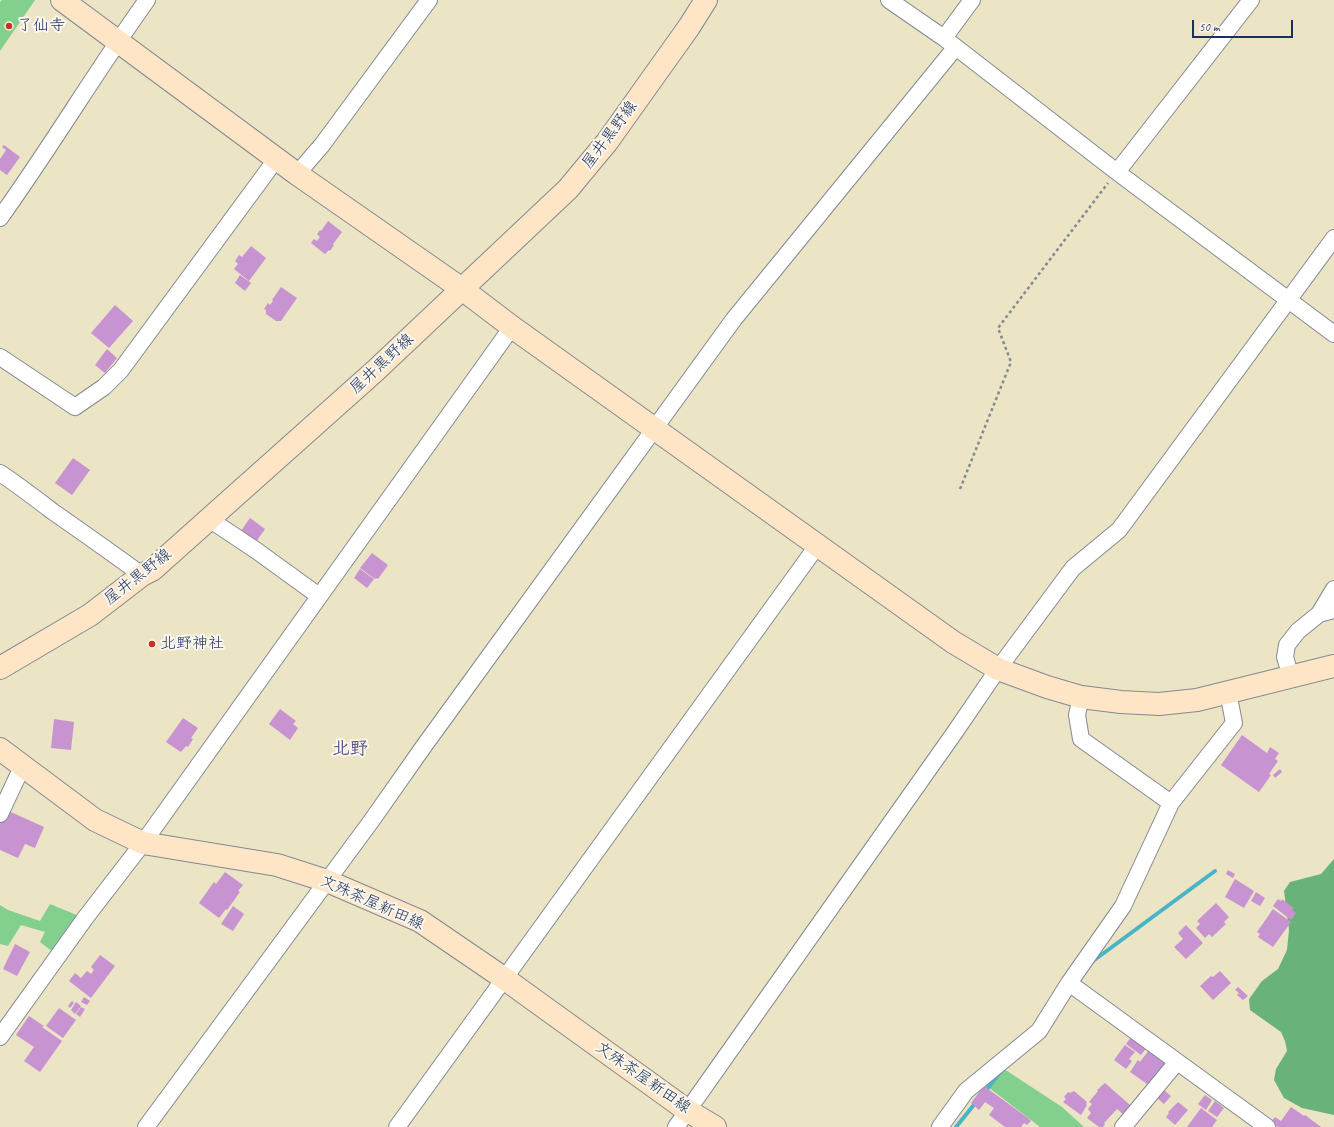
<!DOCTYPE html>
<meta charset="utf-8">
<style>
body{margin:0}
#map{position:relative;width:1334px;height:1127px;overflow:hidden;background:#ebe4c5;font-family:Caveat,sans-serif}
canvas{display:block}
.scale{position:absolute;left:1192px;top:20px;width:101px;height:18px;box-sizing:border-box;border:2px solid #1b2f5e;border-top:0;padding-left:5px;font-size:12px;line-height:14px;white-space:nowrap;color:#1b2f5e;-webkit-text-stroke:3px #fbf7ec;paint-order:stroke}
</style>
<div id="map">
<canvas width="1334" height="1127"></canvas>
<div class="scale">50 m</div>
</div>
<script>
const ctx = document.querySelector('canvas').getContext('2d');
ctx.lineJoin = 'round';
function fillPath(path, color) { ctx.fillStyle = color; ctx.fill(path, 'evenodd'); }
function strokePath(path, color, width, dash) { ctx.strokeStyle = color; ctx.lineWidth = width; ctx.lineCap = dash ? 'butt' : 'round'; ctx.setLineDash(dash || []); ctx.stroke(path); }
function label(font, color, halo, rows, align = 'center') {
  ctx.font = font + ' Caveat,"Klee One",sans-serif'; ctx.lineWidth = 4; ctx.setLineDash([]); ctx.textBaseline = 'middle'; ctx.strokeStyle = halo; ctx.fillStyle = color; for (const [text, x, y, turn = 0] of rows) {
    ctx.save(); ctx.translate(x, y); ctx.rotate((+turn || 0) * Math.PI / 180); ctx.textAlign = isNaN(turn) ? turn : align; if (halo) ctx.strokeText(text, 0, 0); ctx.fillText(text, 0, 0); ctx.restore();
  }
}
fillPath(new Path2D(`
 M2,0H35L0,51V2Z
 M50,904L79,916L53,952L40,942L45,932L21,925L8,946L0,944V905L8,910L40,921Z
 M1001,1067L1062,1107L1084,1127H1040L983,1083Z`), '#82cf8e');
fillPath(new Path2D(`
 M1334,859V1115L1302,1108L1284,1098L1274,1080L1276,1069L1287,1051L1285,1041L1281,1032L1250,1010L1249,999L1262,981L1278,969L1287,950L1289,930L1284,891L1290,882L1321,874Z`), '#69b279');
strokePath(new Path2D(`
 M1093,961L1215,871
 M984,1093L1001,1071
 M956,1127L977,1101`), '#48b5c4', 4);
fillPath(new Path2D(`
 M4,145L20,157L7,175L0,170V159L6,150L2,147Z
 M328,221L342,232L333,244L334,245L330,251L329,250L325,254L311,243L314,239L317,241L320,237L317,234L320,230L321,231Z
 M251,246L266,258L249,281L234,269L238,264L235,261L239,255L242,257Z
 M240,275L251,283L245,291L235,283Z
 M281,287L297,298L281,321H276L266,314V310L264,309L268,303L270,305L273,301L272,300Z
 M115,305L133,321L109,348L91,333Z
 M107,349L117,358L105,373L95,365Z
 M73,458L90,470L72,495L55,483Z
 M250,518L265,529L256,542L241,531Z
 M372,553L388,565L378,579L376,578L375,579L360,568Z
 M360,569L374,579L367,588L354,578Z
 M280,709L296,721L293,724L298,728L290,740L269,724Z
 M183,718L198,728L191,738L193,739L188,747L186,746L181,752L166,742Z
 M54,719L74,722L71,750L51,748Z
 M1242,735L1267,753L1270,747L1279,753L1275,759L1278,761L1269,774L1271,775L1259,792L1221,765Z
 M1280,769L1282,772L1275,778L1273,775Z
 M4,809L44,827L35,848L25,844L18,858L0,850V818Z
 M1228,870L1235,874L1233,878L1226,874Z
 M225,872L243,885L238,891L240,892L227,910L226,909L219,918L199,903L214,882L216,884Z
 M1235,879L1254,891L1244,908L1225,897Z
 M1256,892L1265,898L1260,906L1251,901Z
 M1278,899L1281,901L1282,899L1294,908L1292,910L1296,913L1291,920L1273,906Z
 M1216,903L1229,917L1224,922L1226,924L1212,937L1209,934L1205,938L1196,928L1200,924L1197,921Z
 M233,906L244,914L233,931L221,924Z
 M1273,909L1291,922L1273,947L1258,937L1260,934L1257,932Z
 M1186,925L1203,943L1186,959L1174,947L1183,939L1178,933Z
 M15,944L30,952L17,976L3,969Z
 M100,955L115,966L91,998L69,981L75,973L81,978L87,971L91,974L94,970L91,967Z
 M1220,971L1231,983L1213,1000L1200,986L1211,976L1213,977Z
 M1238,987L1248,996L1243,1000L1237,995L1239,993L1235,990Z
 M84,997L90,1001L87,1005L81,1002Z
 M72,1001L74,1003L70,1008L68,1006Z
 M76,1002L81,1006L75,1014L71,1010Z
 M81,1007L85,1009L80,1017L76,1014Z
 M59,1008L76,1020L63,1038L46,1026Z
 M29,1016L44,1026L42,1027L62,1041L40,1072L24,1061L34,1047L16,1035Z
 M1132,1036L1147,1047L1141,1055L1126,1044Z
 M1125,1045L1135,1052L1129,1059L1132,1061L1126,1069L1114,1060Z
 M1149,1050L1166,1062L1150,1086L1130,1072L1138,1060L1140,1062Z
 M1105,1083L1130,1105L1123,1114L1117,1109L1104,1123L1105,1124L1103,1127H1099L1087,1118L1091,1113L1088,1109L1092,1104L1089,1102L1098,1091L1097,1090Z
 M984,1086L1028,1118L1031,1121L1027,1125L1024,1123L1021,1127H1005L989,1115L994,1108L985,1102L979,1110L971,1103Z
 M1164,1090L1171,1096L1164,1104L1157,1098Z
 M1074,1091L1087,1102L1086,1104L1087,1105L1081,1115L1063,1102L1066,1099L1064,1097L1068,1092L1070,1093Z
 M1205,1095L1212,1100L1206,1110L1198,1104Z
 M1215,1101L1224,1108L1217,1117L1208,1111Z
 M1178,1102L1188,1110L1175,1125L1166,1117L1169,1113L1168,1112Z
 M1291,1107L1304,1116L1305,1115L1321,1127H1278L1271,1122L1275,1117L1281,1121Z
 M1201,1108L1217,1120L1212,1127H1187Z`), '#c793d0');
const street = new Path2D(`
 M889,0L944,38L1117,172L1334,334
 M944,38L972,0
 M1117,172L1251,0
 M297,174L322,145L429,0
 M0,218C51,147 96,71 147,0
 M0,357L75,407L104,387L121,370L277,158
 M0,473C18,485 35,498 52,511C82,532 112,553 142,575
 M209,519L257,551L319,596
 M1319,614L1334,589
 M1291,677L1285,657L1287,645L1298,631L1319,614L1334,610
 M1081,697L1077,715L1081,739L1171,803L1234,723L1228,692
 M0,814L22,767
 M1069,983L1267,1127
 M0,1037L86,917L143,843L512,327
 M146,1127L372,820L424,746L734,319L955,48
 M397,1127L817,546
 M676,1127L955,732L998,669L1073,568L1119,530L1334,238
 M940,1127L966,1091L1039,1031L1069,983L1123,906L1171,803
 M1123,1127L1177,1062`);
const secondary = new Path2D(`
 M62,0L297,174L462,289L512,327L953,642L998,669L1047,687L1081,697L1121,702L1159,704L1197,700L1334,666
 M0,668L90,615L142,575L152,570L375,371L568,189L607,142L689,27L706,0
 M0,749L95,820L143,843L277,865L327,881L420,921L505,979L688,1111L715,1127`);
strokePath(street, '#838a92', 18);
strokePath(secondary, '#838a92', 24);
strokePath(new Path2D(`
 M960,489L1011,362L998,328L1108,183`), '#838a92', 2.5, [3, 3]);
strokePath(street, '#fff', 16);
strokePath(secondary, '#fde5c5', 22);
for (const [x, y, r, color] of [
 [9,26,4,"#c8321e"],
 [152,644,4,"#c8321e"]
]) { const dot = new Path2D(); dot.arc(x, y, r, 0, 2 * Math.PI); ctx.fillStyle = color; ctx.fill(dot); strokePath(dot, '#fbf7ec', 1.5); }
label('16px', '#1b2f5e', '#fbf7ec', [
 ["了仙寺",17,26],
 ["北野神社",160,644]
], 'left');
label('16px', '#1b2f5e', '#fbf7ec', [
 ["屋井黒野線",610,135,-53],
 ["屋井黒野線",382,364,-43],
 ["屋井黒野線",138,577,-38],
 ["文殊茶屋新田線",372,903,24],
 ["文殊茶屋新田線",643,1078,35]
]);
label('bold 18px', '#575286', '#fbf7ec', [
 ["北野",350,749]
]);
</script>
